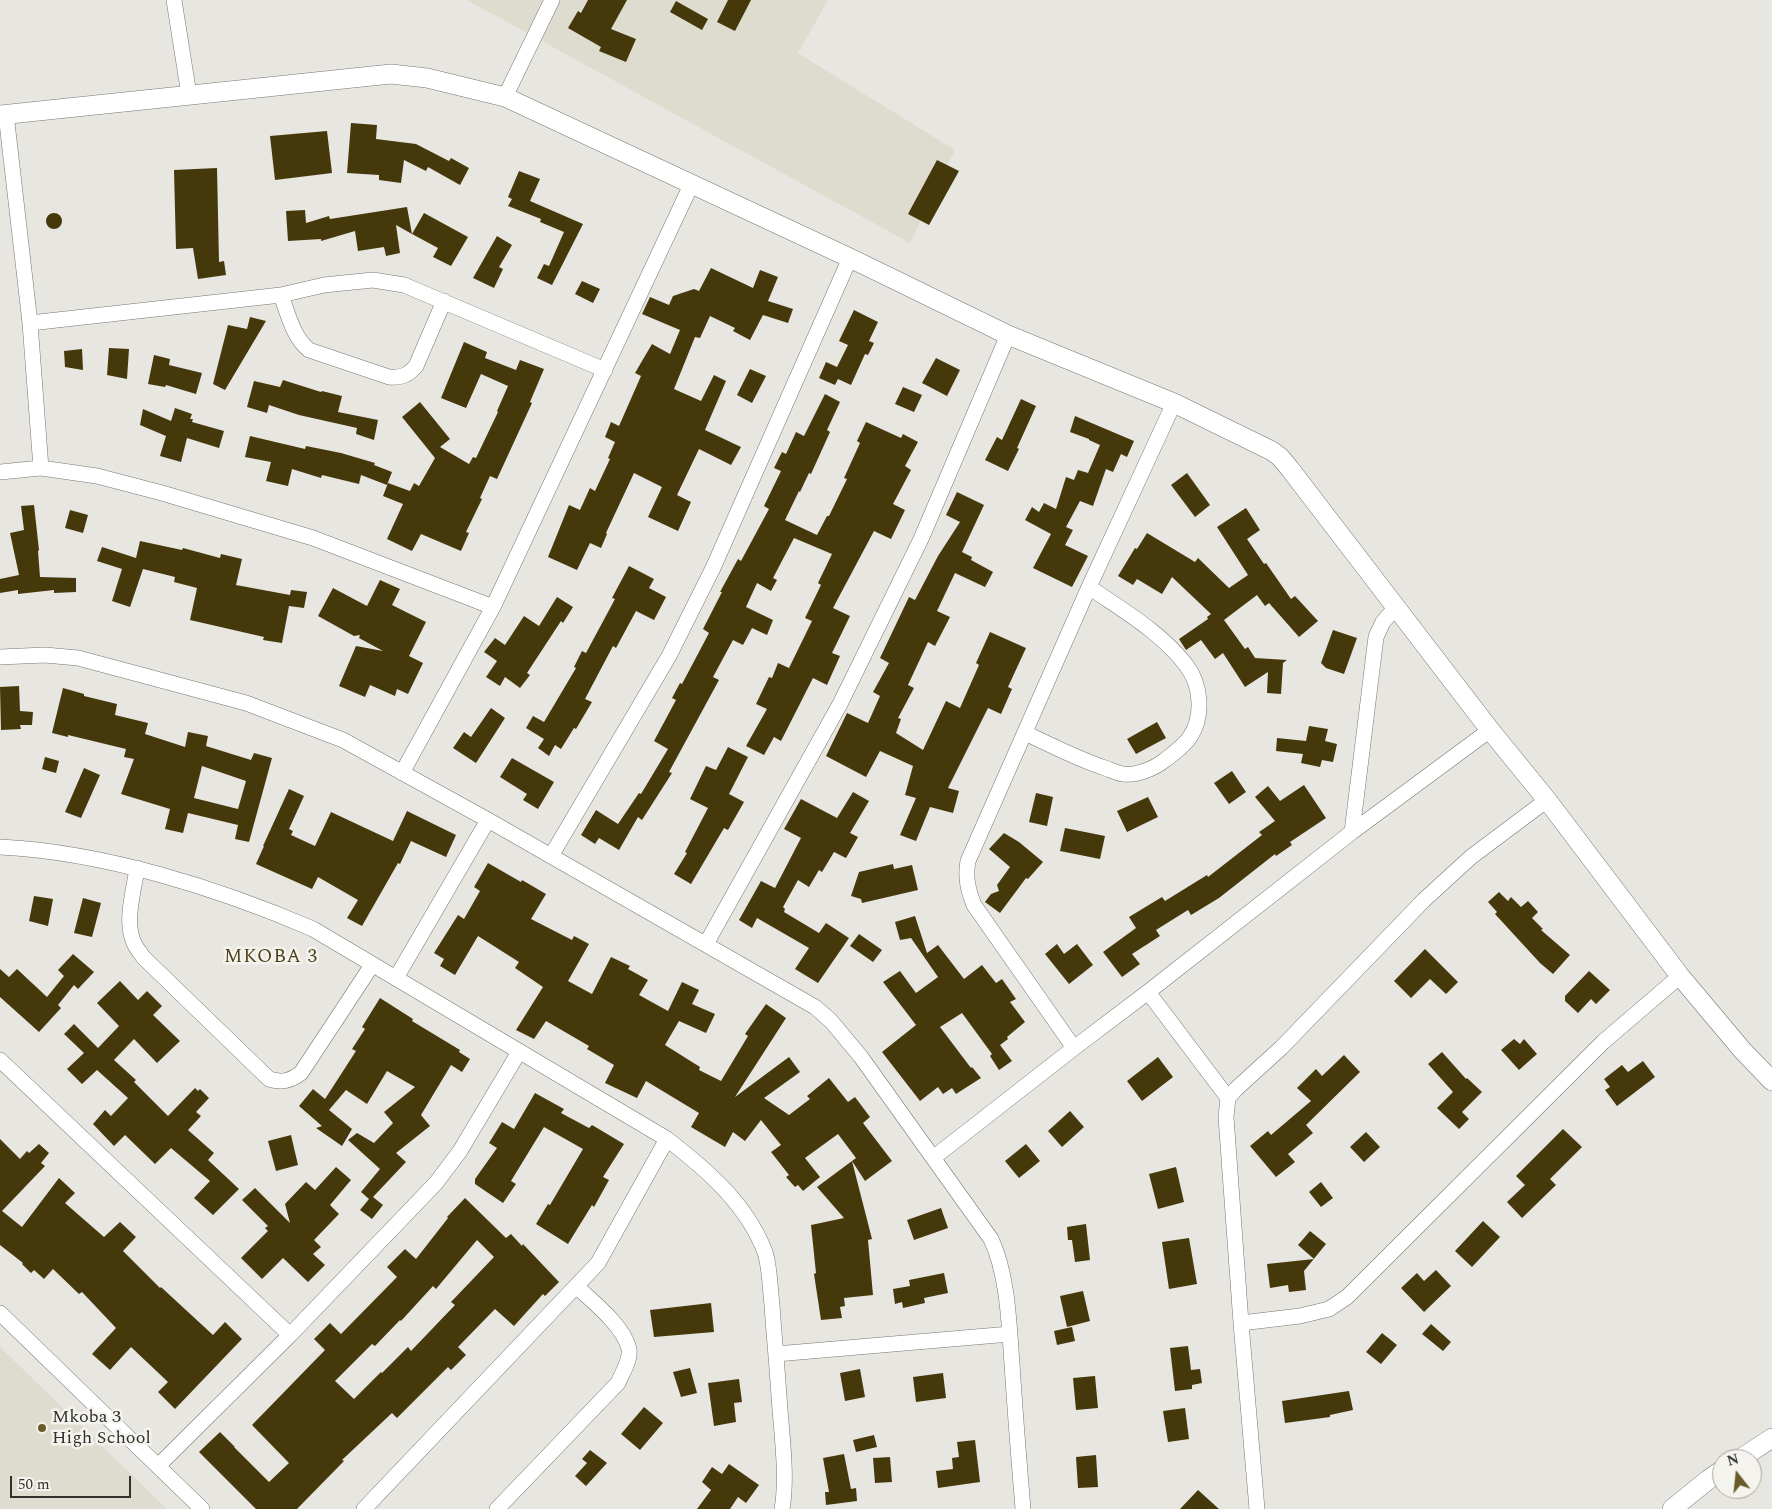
<!DOCTYPE html>
<style>
body{margin:0}
#map{position:relative;width:1772px;height:1509px;overflow:hidden;background:#e8e6e0;font-family:Spectral,serif}
canvas{display:block}
.north{position:absolute;left:1712px;top:1449px;width:50px;height:50px;box-sizing:border-box;background:#f5f3ed;border:1px solid #a6a5a0;border-radius:50%;rotate:344deg;font-size:14px;font-weight:700;line-height:20px;text-align:center;color:#30302d}
.north::after{content:'';display:block;margin:auto;width:18px;height:22px;background:#695b28;clip-path:polygon(50% 0,100% 100%,50% 72%,0 100%)}
.scale{position:absolute;left:10px;top:1476px;width:121px;height:22px;box-sizing:border-box;border:2px solid #30302d;border-top:0;padding-left:6px;font-size:15px;line-height:18px;white-space:nowrap;color:#30302d;-webkit-text-stroke:4px #f5f3ed;paint-order:stroke}
</style>
<div id="map">
<canvas width="1772" height="1509"></canvas>
<div class="north">N</div>
<div class="scale">50 m</div>
</div>
<script>
const ctx = document.querySelector('canvas').getContext('2d');
ctx.lineJoin = 'round';
function fillPath(path, color) { ctx.fillStyle = color; ctx.fill(path, 'evenodd'); }
function strokePath(path, color, width, dash) { ctx.strokeStyle = color; ctx.lineWidth = width; ctx.lineCap = dash ? 'butt' : 'round'; ctx.setLineDash(dash || []); ctx.stroke(path); }
function label(font, color, halo, rows, align = 'center') {
  ctx.font = font + ' Spectral,serif'; ctx.lineWidth = 5; ctx.setLineDash([]); ctx.textBaseline = 'middle'; ctx.strokeStyle = halo; ctx.fillStyle = color; for (const [text, x, y, turn = 0] of rows) {
    ctx.save(); ctx.translate(x, y); ctx.rotate((+turn || 0) * Math.PI / 180); ctx.textAlign = isNaN(turn) ? turn : align; if (halo) ctx.strokeText(text, 0, 0); ctx.fillText(text, 0, 0); ctx.restore();
  }
}
fillPath(new Path2D(`
 M467,0H828L798,53L955,150L910,243Z
 M0,1347L167,1509H0Z`), '#dedcce');
fillPath(new Path2D(`
 M588,0H627L611,29L636,39L626,62L599,51L601,47L568,28L578,11L581,13Z
 M728,0H751L735,31L717,22Z
 M676,1L708,19L702,30L670,12Z
 M351,123L377,125L376,139L416,144L449,161L451,158L469,168L460,185L428,167L426,171L404,160L401,183L379,180V175L347,173Z
 M327,131L332,173L275,180L270,136Z
 M937,160L959,171L929,225L908,214Z
 M217,168L219,262L224,261L226,275L198,279L193,248L176,249L174,170Z
 M519,171L540,179L530,201L583,224L552,285L537,278L544,264L549,266L564,232L540,222L541,219L508,206L512,199L508,197Z
 M407,207L412,234L396,225L400,253L386,256L384,247L358,251L355,231L321,241V239L288,241L286,211L305,210L306,223L329,216L330,219Z
 M424,213L468,237L451,266L433,257L438,248L412,234Z
 M46 221a8 8 0 1 1 16 0a8 8 0 1 1-16 0Z
 M497,236L512,245L499,267L503,269L494,288L473,278Z
 M711,268L753,288L760,270L778,277L768,301L793,309L788,323L763,315L750,340L733,331L735,328L710,316L700,338L695,337L674,389L701,401L714,375L726,381L705,430L741,447L731,465L699,449L677,495L691,502L678,531L648,517L662,487L634,473L606,533L607,534L601,548L590,543L577,570L548,557L569,505L580,510L590,488L595,491L610,459L608,458L615,442L605,437L611,422L619,426L641,376L635,373L652,344L670,354L680,330L642,314L650,297L669,305L673,296L694,289L699,291Z
 M582,281L600,289L593,303L575,294Z
 M854,310L878,322L869,341L874,343L868,355L865,354L851,385L838,379L835,385L819,378L826,362L837,367L848,345L839,341Z
 M250,317L266,321L225,390L213,384L228,325L247,329Z
 M464,342L487,352L485,358L516,370L520,360L544,369L530,402L532,403L497,479L490,476L480,498L482,499L466,532L469,533L461,551L421,534L412,551L387,539L403,504L383,496L388,483L410,491L414,483L419,486L435,458L402,417L420,402L450,439L440,447L469,464L473,457L476,458L498,412L497,411L508,386L481,374L466,408L441,398Z
 M109,348L129,349L127,379L107,375Z
 M82,349L83,370L65,367L64,351Z
 M154,355L170,359L169,365L202,373L196,394L166,385L165,387L148,384Z
 M936,358L960,370L947,396L922,383Z
 M750,369L766,376L752,403L737,395Z
 M283,380L321,392L322,391L342,396L338,412L378,420L374,440L356,434L357,428L299,415L269,405L267,413L247,407L254,381L280,387Z
 M903,387L922,395L914,412L895,404Z
 M825,394L840,402L827,430L830,432L811,474L809,473L800,492L799,491L785,520L817,535L827,516H829L847,479L844,478L860,443L857,441L866,422L901,438L903,434L918,442L905,466L911,470L893,504L905,510L891,539L874,531L833,608L850,616L832,653L840,656L827,685L813,678L781,741L774,737L764,755L746,746L767,709L756,704L769,677L772,678L778,663L789,668L812,621L805,618L821,585L818,583L832,554L794,538L773,578L777,580L771,591L757,583L746,607L773,620L767,635L752,628L743,645L733,640L713,677L719,680L669,772L672,773L642,820L638,817L619,850L599,838L595,844L581,835L596,810L618,824L639,793L641,794L668,749L654,741L676,700L672,698L680,683L682,684L709,633L703,629L722,592H720L738,559L741,561L769,509L764,506L781,471L774,468L782,452L786,454L796,432L804,436Z
 M1021,399L1036,406L1017,448L1019,449L1008,471L985,460L997,437L1002,440Z
 M175,408L192,414L190,419H193L192,422L224,431L219,448L187,438L181,462L160,456L166,436L140,425L143,409L171,421Z
 M1075,416L1134,441L1127,457L1121,454L1113,472L1106,469L1093,506L1080,501L1066,527L1073,530L1065,545L1088,556L1072,587L1033,568L1051,534L1025,520L1032,507L1039,512L1044,503L1056,509L1066,477L1074,480L1078,470L1088,473L1100,445L1089,440V439L1070,432Z
 M250,436L305,449L306,446L341,453L375,463L374,465L392,472L387,485L361,475L359,484L322,475L321,478L292,469L288,486L266,481L271,462L245,457Z
 M1187,473L1210,505L1195,517L1171,485Z
 M957,492L984,505L962,552L972,557L971,560L993,572L985,587L955,573L937,611L950,617L935,646L928,642L908,685L914,688L898,718L901,719L896,733L923,750L946,701L960,708L979,665L976,663L990,632L1026,648L1008,687L1012,689L1001,714L988,708L948,788L959,791L953,813L930,807L916,841L900,835L916,798L905,795L913,766L880,751L866,777L826,756L847,713L868,723L880,696L873,692L889,663L880,658L909,597L915,600L938,556L960,522L946,515Z
 M34,505L39,550L38,551L40,577L76,578V592L54,593V590L18,594V590L0,593V579L19,575L10,533L24,530L21,506Z
 M1246,508L1260,530L1247,539L1264,564L1266,563L1291,599L1295,596L1318,621L1299,637L1269,603L1265,606L1257,595L1224,620L1245,649L1248,647L1255,658L1287,660L1283,663L1281,694L1267,693L1268,672L1245,687L1223,653L1215,659L1201,640L1186,650L1179,639L1208,619L1207,617L1211,614L1172,577L1162,594L1137,579L1133,585L1118,576L1135,548L1137,549L1147,533L1195,562L1198,558L1229,588L1248,575L1217,527Z
 M70,510L88,515L83,533L65,528Z
 M140,541L182,550L183,548L220,558L221,554L242,559L236,585L290,595L291,590L307,592L304,608L289,606L282,643L263,640L264,637L190,620L197,588L174,582L175,577L143,569L130,607L112,601L122,569L97,561L102,547L136,558Z
 M629,566L654,579L649,588L666,597L654,620L636,611L616,648L613,646L585,699L592,702L576,729L574,728L561,749L555,745L549,756L538,748L544,739L526,728L533,716L544,722L576,668L574,667L582,651L586,653L615,599L612,598Z
 M380,580L400,589L392,605L426,622L409,656L423,663L408,694L397,689L395,696L370,685L365,697L339,686L356,646L383,651L359,638L360,635L354,636L318,616L333,588L367,606Z
 M557,597L573,607L563,623L561,621L527,673L530,675L520,688L505,677L500,686L486,677L497,661L484,652L495,638L505,645L524,616L539,626Z
 M1333,630L1357,638L1344,674L1326,668L1321,663Z
 M19,686L20,711L33,712L32,725H20L21,729L1,730L0,687Z
 M63,688L84,694V696L117,704L115,715L148,723L145,734L185,747L188,732L208,736L206,746L251,760L254,753L272,758L249,842L235,839L238,825L188,813L183,833L165,829L170,809L121,794L134,759L124,757L126,749L68,735V737L52,733ZM202,766L246,781L238,809L194,798Z
 M491,708L505,718L476,763L453,748L464,732L471,737Z
 M1157,722L1166,738L1136,754L1127,739Z
 M1309,726L1328,729L1325,741L1337,744L1333,762L1322,760L1320,767L1301,763L1303,754L1276,751L1277,738L1306,741Z
 M728,747L748,757L729,794L744,802L728,830L724,828L691,884L674,874L687,853L685,852L708,808L690,799L706,766L716,770Z
 M45,757L59,761L56,773L42,769Z
 M512,758L554,782L538,809L523,800L527,794L500,777Z
 M84,768L100,775L81,818L65,812Z
 M1232,771L1246,792L1229,804L1214,783Z
 M1304,785L1326,818L1290,842L1292,845L1276,856L1275,854L1219,898L1191,915L1188,910L1156,930L1160,936L1132,954L1140,964L1122,977L1103,952L1136,928L1129,917L1162,897L1165,901L1207,875L1208,877L1262,835L1259,832L1275,821L1255,797L1268,786L1280,801Z
 M289,789L304,796L289,829L293,831L291,835L315,846L331,812L393,841L407,811L456,835L446,857L411,841L400,864L398,863L362,926L347,918L358,900L318,877L312,889L256,864L264,846H263Z
 M853,792L869,801L850,833L858,837L846,858L834,852L822,872L819,870L809,887L798,880L783,907L785,909L784,912L819,933L826,923L849,938L818,983L795,969L809,948L757,918L752,928L739,920L761,881L775,888L801,838L784,829L801,799L837,818Z
 M1036,793L1053,797L1047,826L1029,822Z
 M1148,797L1158,817L1127,832L1117,811Z
 M1065,828L1105,836L1100,859L1060,851Z
 M1004,833L1019,842L1043,862L1028,879L1026,878L1000,913L985,902L991,894L999,891L997,885L1010,867L989,849Z
 M488,863L521,882L522,880L546,894L531,919L572,940L574,936L589,944L568,981L592,994L611,957L630,966L628,969L648,980L639,995L668,1011L682,982L699,990L692,1004L715,1014L706,1033L679,1021L665,1045L700,1067L699,1070L721,1081L748,1036L745,1034L766,1004L786,1018L735,1097L789,1057L800,1072L764,1098L789,1115L810,1099L807,1096L829,1078L848,1102L855,1097L870,1117L863,1123L892,1161L865,1181L852,1161L856,1158L838,1134L805,1158L820,1177L803,1191L798,1185L795,1187L786,1177L789,1175L771,1152L781,1145L761,1120L745,1141L733,1132L725,1147L691,1127L699,1113L646,1081L637,1098L605,1083L614,1065L587,1049L589,1046L546,1021L534,1039L516,1030L543,987L515,968L519,962L478,936L455,975L440,966L444,959L434,953L458,915L464,919L480,891L474,887Z
 M893,864L894,869L912,865L918,890L862,903L861,899L851,896L859,872Z
 M1499,892L1508,901L1511,897L1521,907L1528,901L1538,912L1532,918L1543,929L1541,930L1570,955L1553,974L1540,963L1495,914L1497,912L1488,902Z
 M34,896L53,899L48,926L29,921Z
 M83,898L101,903L92,937L74,933Z
 M915,916L927,953L938,945L964,979L982,965L996,983L1002,979L1016,999L1010,1002L1025,1022L1007,1037L1008,1039L1000,1045L1012,1061L999,1070L990,1056L992,1054L962,1013L940,1027L971,1068L972,1067L981,1078L956,1094L952,1088L943,1094L938,1087L920,1101L882,1052L916,1025L883,982L900,971L916,993L938,977L911,938L900,940L895,922Z
 M859,934L882,950L873,962L850,946Z
 M1057,944L1064,954L1077,944L1093,965L1069,984L1045,954Z
 M1425,949L1458,982L1446,994L1430,979L1411,998L1394,981Z
 M73,954L94,972L78,989L74,985L58,1005L61,1008L39,1032L0,997V969L9,977L17,969L47,997L64,976L58,970Z
 M1589,971L1610,990L1596,1004L1591,999L1578,1013L1565,1001V996Z
 M120,981L138,1000L147,991L162,1006L153,1015L180,1041L157,1063L134,1039L114,1060L136,1080L134,1082L168,1116L195,1088L198,1091L200,1089L209,1098L196,1112L201,1116L188,1130L214,1153L208,1160L239,1189L213,1215L194,1198L210,1181L171,1148L155,1164L125,1135L114,1146L93,1124L105,1110L111,1116L128,1098L97,1070L82,1084L67,1069L84,1053L64,1034L74,1024L98,1048L119,1026L97,1003Z
 M380,998L413,1019L412,1021L460,1050L459,1052L470,1059L462,1072L451,1065L421,1115L430,1126L396,1153L406,1162L373,1197L383,1205L372,1219L360,1210L369,1199L361,1192L380,1169L348,1140L357,1133L374,1143L393,1123L384,1112L415,1087L387,1071L367,1104L346,1090L329,1110L352,1129L342,1146L316,1128L322,1126L299,1106L313,1089L325,1099L356,1051L352,1049L365,1029L362,1027Z
 M1514,1039L1520,1044L1524,1039L1537,1054L1519,1070L1501,1050Z
 M1442,1052L1466,1079L1467,1078L1482,1092L1462,1112L1469,1119L1459,1129L1437,1108L1453,1092L1428,1064Z
 M1344,1055L1360,1072L1306,1125L1313,1133L1288,1154L1295,1162L1276,1177L1250,1146L1268,1131L1271,1135L1311,1101L1297,1088L1316,1069L1322,1076Z
 M1158,1057L1173,1077L1142,1101L1127,1081Z
 M1643,1061L1655,1077L1617,1106L1605,1090L1610,1087L1604,1079L1622,1065L1628,1072Z
 M535,1093L564,1109L561,1113L589,1128L592,1125L624,1144L603,1177L609,1180L594,1207L592,1205L568,1244L536,1224L548,1204L550,1205L583,1149L544,1127L511,1181L516,1184L503,1203L475,1184V1179L497,1148L489,1143L502,1122L514,1129Z
 M1070,1111L1084,1127L1062,1147L1048,1131Z
 M1563,1129L1582,1147L1550,1179L1556,1185L1522,1218L1507,1202L1525,1185L1516,1176Z
 M1366,1132L1380,1147L1364,1162L1350,1147Z
 M291,1135L298,1165L276,1171L268,1141Z
 M0,1139L20,1159L27,1151L29,1153L39,1144L49,1153L41,1163L45,1166L2,1211L22,1227L59,1178L75,1193L65,1203L104,1237L120,1222L136,1237L123,1251L160,1288L161,1287L213,1335L225,1322L242,1339L175,1409L158,1392L168,1382L131,1347L110,1370L92,1354L116,1328L82,1292L79,1294L53,1269L44,1279L34,1270L31,1273L22,1264L23,1263L0,1245Z
 M1026,1144L1040,1161L1019,1178L1005,1161Z
 M852,1161L872,1239L868,1240L873,1295L844,1298L845,1306L840,1307L842,1318L821,1320L814,1274L816,1273L811,1225L844,1218L817,1187Z
 M336,1167L351,1180L330,1205L339,1214L314,1240L321,1247L313,1254L325,1265L308,1282L283,1258L262,1279L241,1258L268,1231L265,1228L268,1226L242,1200L255,1188L290,1223L285,1204L306,1182L315,1190Z
 M1176,1167L1184,1202L1158,1209L1149,1174Z
 M1321,1182L1333,1198L1321,1207L1309,1192Z
 M465,1198L506,1238L511,1234L522,1246L523,1244L559,1282L545,1296L543,1294L514,1326L495,1309L458,1347L466,1355L451,1370L448,1367L397,1418L392,1413L342,1460L344,1461L297,1509H256L199,1452L220,1432L235,1447H234L269,1482L289,1463L252,1425L325,1350L314,1339L330,1323L341,1334L397,1277L387,1267L405,1249L416,1259L448,1218L447,1217ZM477,1240L494,1257L451,1302L455,1305L411,1351L408,1347L382,1373L381,1372L354,1399L335,1381L372,1344L375,1346L400,1320L401,1321L433,1286L436,1289Z
 M941,1208L948,1228L914,1240L907,1220Z
 M1483,1221L1500,1237L1472,1267L1455,1251Z
 M1086,1224L1090,1260L1075,1262L1072,1240H1068L1067,1227Z
 M1310,1231L1326,1244L1304,1271L1306,1290L1289,1292L1288,1285L1270,1288L1267,1264L1314,1259L1298,1245Z
 M1189,1238L1197,1284L1169,1289L1162,1242Z
 M1436,1270L1451,1286L1424,1312L1401,1288L1417,1273L1424,1281Z
 M944,1273L948,1293L924,1298L925,1303L903,1308L902,1302L895,1304L893,1289L910,1286L909,1280Z
 M1083,1291L1090,1321L1067,1327L1060,1296Z
 M711,1303L714,1332L654,1337L650,1310Z
 M1431,1324L1451,1342L1443,1351L1422,1334Z
 M1072,1327L1075,1341L1057,1345L1054,1331Z
 M1382,1333L1397,1345L1381,1364L1366,1352Z
 M1188,1346L1191,1370L1200,1369L1202,1383L1192,1385V1389L1175,1391L1170,1348Z
 M690,1368L697,1393L681,1397L673,1372Z
 M860,1369L865,1397L845,1401L840,1373Z
 M943,1373L946,1398L916,1402L913,1377Z
 M1095,1376L1098,1408L1076,1410L1073,1378Z
 M739,1379L742,1402L734,1403L736,1422L714,1426L708,1383Z
 M1349,1391L1353,1410L1330,1415V1417L1285,1423L1282,1401Z
 M644,1407L663,1423L640,1450L621,1434Z
 M1185,1408L1189,1439L1168,1442L1163,1411Z
 M874,1435L877,1447L856,1452L853,1440Z
 M975,1440L980,1482L938,1488L936,1471L953,1469L952,1458L959,1457L957,1442Z
 M590,1450L607,1463L586,1486L575,1476L587,1463L582,1459Z
 M844,1454L851,1489L856,1488L857,1501L826,1505L825,1492H829L823,1458Z
 M1096,1455L1098,1487L1078,1488L1076,1457Z
 M890,1457L892,1482L875,1483L873,1458Z
 M729,1464L759,1485L746,1503L738,1497L730,1509H697L711,1490L702,1482L712,1467L722,1474Z
 M1198,1490L1219,1509H1180Z`), '#45390c');
const minor = new Path2D(`
 M174,0L189,95
 M505,97L552,0
 M6,114L30,323L41,468
 M281,295C288,314 293,337 309,350L389,377C402,378 408,375 416,366L444,301
 M30,323L281,295L324,285L373,280L404,285L605,370
 M0,472L41,468L97,476L162,493L313,538L493,607
 M0,657L45,655L78,658L246,703L343,740L488,820L815,1007L831,1021L861,1057L991,1239C1008,1275 1009,1324 1012,1364C1015,1412 1019,1461 1023,1509
 M1025,733C1051,745 1077,759 1105,768C1111,770 1117,773 1123,774C1137,776 1155,768 1165,760C1174,753 1184,746 1190,737C1204,716 1201,684 1186,665C1161,632 1122,610 1089,587
 M402,773L493,607L692,183
 M1352,832L1376,637L1383,622L1396,607
 M0,847C103,852 218,888 313,929L667,1139C707,1170 746,1203 765,1252C770,1268 770,1288 772,1305C774,1335 777,1365 779,1396C781,1430 788,1476 782,1509
 M551,856L669,656L713,568L850,258
 M137,868C134,891 124,921 134,943C136,948 140,952 143,957L269,1079C282,1083 290,1081 301,1073L372,965
 M706,944L840,704L921,539L1008,335
 M396,978L488,820
 M1148,992L1228,1098L1226,1117L1241,1323L1257,1509
 M1074,1048L974,905C968,890 965,877 968,861L1089,587L1174,403
 M0,1060L290,1335
 M1228,1098L1236,1089L1281,1048L1424,900L1471,857L1547,800
 M933,1158L1074,1048L1148,992L1352,832L1490,730
 M0,1313L202,1509
 M1241,1323L1300,1316L1329,1309L1347,1297L1603,1042L1680,976
 M776,1354L1010,1334
 M158,1466L290,1335L436,1183L460,1151L519,1052
 M364,1509L598,1263L667,1139
 M497,1509L618,1383C622,1373 631,1360 629,1349C624,1326 593,1302 576,1286`);
const tertiary = new Path2D(`
 M0,115L391,74L427,78L505,97L850,258L1008,335L1174,403L1272,451L1280,457L1290,469L1490,730L1547,800L1680,976L1743,1051L1772,1081
 M1740,1459L1772,1438
 M1672,1509L1709,1479L1722,1470`);
strokePath(minor, '#787671', 16);
strokePath(tertiary, '#787671', 20);
strokePath(minor, '#fff', 15);
strokePath(tertiary, '#fff', 19);
for (const [x, y, r, color] of [
 [42,1428,5,"#695b28"]
]) { const dot = new Path2D(); dot.arc(x, y, r, 0, 2 * Math.PI); ctx.fillStyle = color; ctx.fill(dot); strokePath(dot, '#f5f3ed', 2); }
label('18px', '#30302d', '#f5f3ed', [
 ["Mkoba 3",52,1418],
 ["High School",52,1439]
], 'left');
ctx.letterSpacing = '1px';
label('19px', '#4c4118', '#f5f3ed', [
 ["MKOBA 3",271,958]
]);
ctx.letterSpacing = '0px';
</script>
